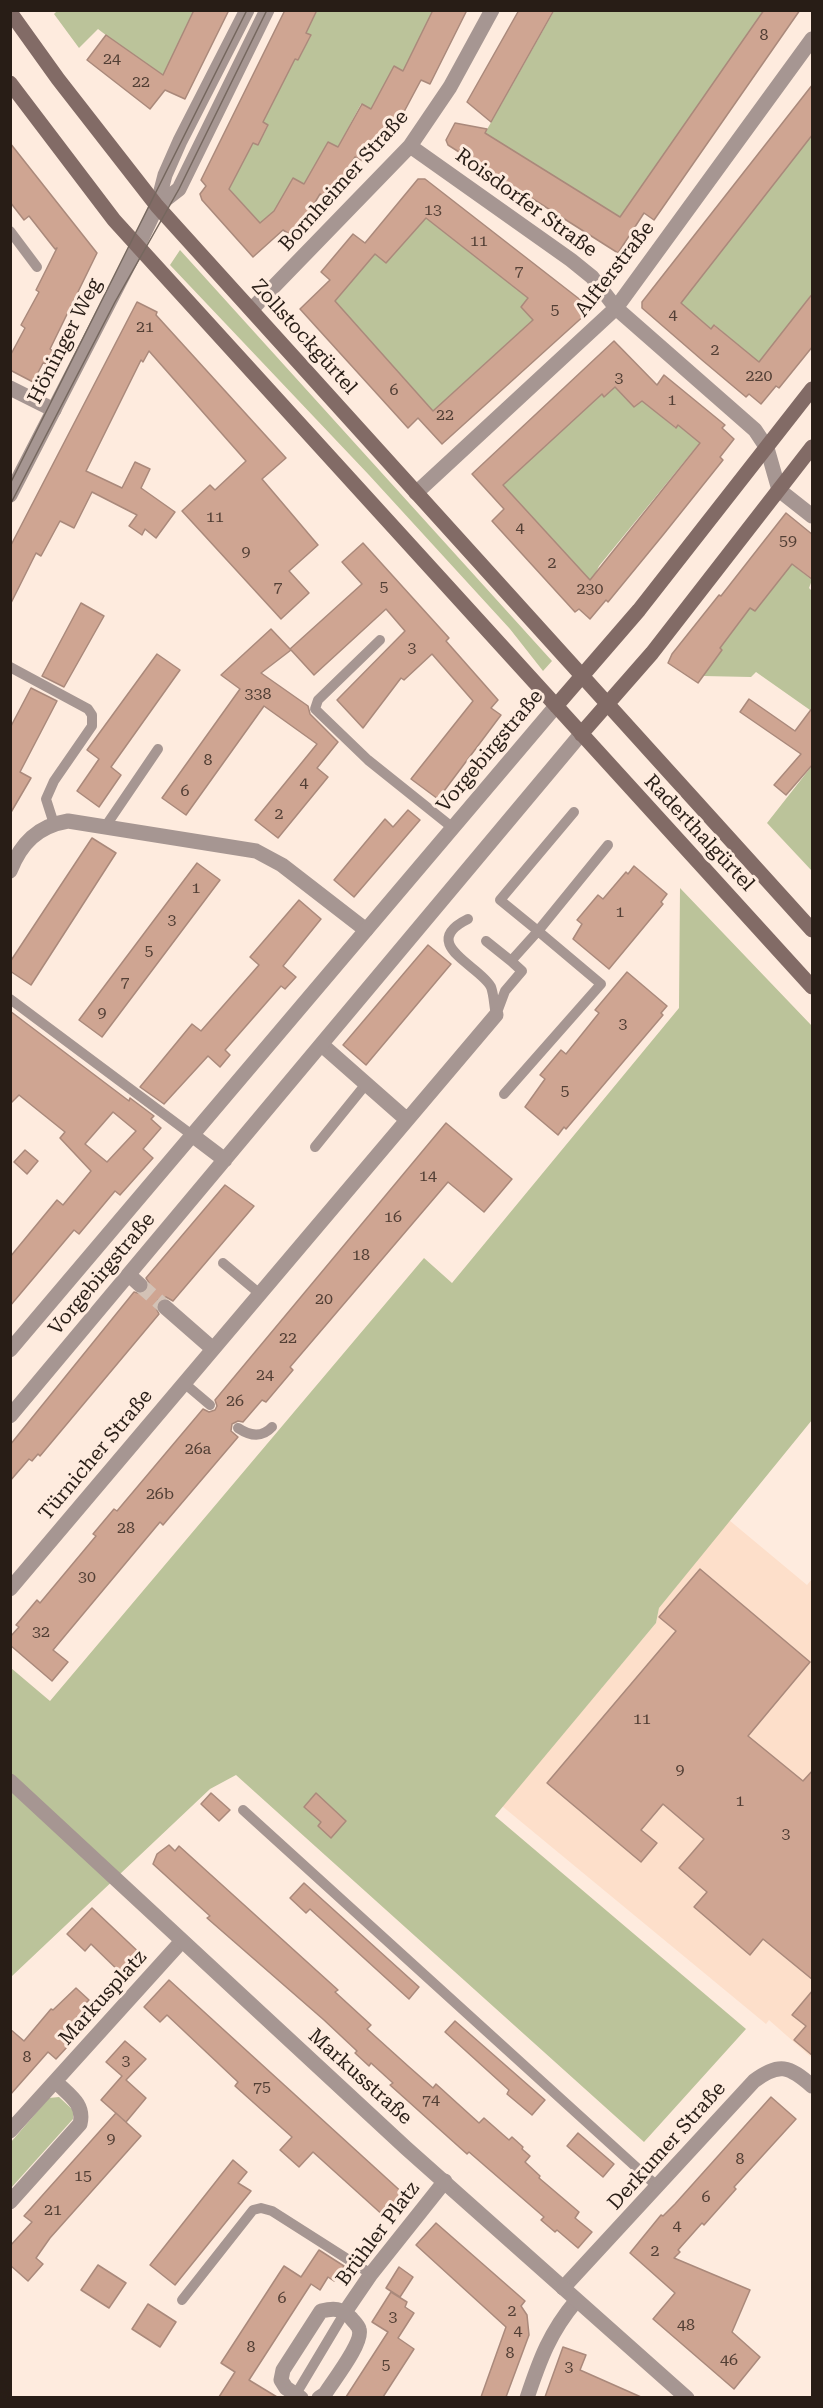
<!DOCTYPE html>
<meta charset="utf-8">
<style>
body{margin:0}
#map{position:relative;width:823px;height:2408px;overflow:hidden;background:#feebde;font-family:"Roboto Serif",serif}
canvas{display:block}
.frame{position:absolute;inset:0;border:12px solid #281d16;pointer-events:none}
</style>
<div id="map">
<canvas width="823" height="2408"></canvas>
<div class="frame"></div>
</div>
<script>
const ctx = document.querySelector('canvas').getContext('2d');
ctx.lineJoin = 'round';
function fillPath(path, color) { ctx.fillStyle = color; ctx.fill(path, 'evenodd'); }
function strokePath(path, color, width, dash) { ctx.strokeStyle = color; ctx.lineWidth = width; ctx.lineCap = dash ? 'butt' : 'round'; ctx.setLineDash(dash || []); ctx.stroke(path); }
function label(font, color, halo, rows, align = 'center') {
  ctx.font = font + ' "Roboto Serif",serif'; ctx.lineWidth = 6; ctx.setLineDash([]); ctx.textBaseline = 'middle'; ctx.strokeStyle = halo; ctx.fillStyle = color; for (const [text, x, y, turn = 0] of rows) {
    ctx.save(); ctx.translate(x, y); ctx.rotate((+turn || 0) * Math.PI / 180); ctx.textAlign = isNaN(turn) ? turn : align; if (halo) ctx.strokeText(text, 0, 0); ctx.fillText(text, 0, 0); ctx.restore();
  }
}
fillPath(new Path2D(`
 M729,1520L807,1585L812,1579V2058L769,2020L766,2024L502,1806L656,1623L659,1608Z`), '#fddfca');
fillPath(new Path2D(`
 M58,10L194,11L163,79L98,29L79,48L54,14Z
 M317,11H433L403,71L394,67L371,109L361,104L338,147L328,142L304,184L293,179L274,211L260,223L226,185L233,181L253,143L258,145L268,126L263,122L292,57L298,60L311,36L305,32Z
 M554,11H764L620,217L485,133Z
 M812,134V293L806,302L808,305C786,324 773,344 761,371L741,348L715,325L711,329L681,303Z
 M426,218L528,298L521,307L533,320L433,411L335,301L375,254Z
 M180,250L552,661L543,671L510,629L369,475L170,265Z
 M615,387L634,407L646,398L649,406L675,428L678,425L702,444L697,446L599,566L590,585L579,568L503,485L602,394L605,396Z
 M792,564L812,580L809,588L812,591V707L810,710L756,672L751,677L703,676L722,650L720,648L750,608L755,611Z
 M811,767L812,768V871L767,823Z
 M680,888L812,1026V1420L659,1608L656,1623L495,1816L746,2029L644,2142L236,1775L210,1789L11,1977V1668L50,1701L424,1258L452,1283L679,1008Z
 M59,2097L73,2110V2119L11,2188V2142L49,2098Z`), '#bbc39a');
const building = new Path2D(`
 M194,10H229L185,99L165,90L150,109L87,60L106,35L163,75Z
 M285,10H317L306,33L311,35L298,60L295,59L263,122L268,125L258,145L253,143L229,189L260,223L274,211L293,178L304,184L328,142L338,147L362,104L371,109L394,66L403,71L433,10H467L430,84L421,80L398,123L389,118L365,162L355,157L330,200L320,194L294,237L283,230L253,257L202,200L200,194L206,186L201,180Z
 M519,10H554L491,122L467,102Z
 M764,10H800L654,220L644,213L618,253L448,145L446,140L455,123L487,129L485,133L620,217Z
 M813,84V134L681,303L711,329L714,325L759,362L813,293V346L779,388L776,386L761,404L749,394L746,397L702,360L642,308V302Z
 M10,143L97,253L50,349L53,351L47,364L43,363L33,382L10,370V356L25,328L21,325L39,292L36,290L57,248L55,249L29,216L24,220L10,202Z
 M418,179H425L587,305V313L442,444L418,418L408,428L300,309L330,280L321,272L353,234L365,243ZM426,218L528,298L521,307L533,320L433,411L335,301L375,254L386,263Z
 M137,302L157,312L156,315L286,458L262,479L318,545L289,571L309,593L281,619L182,511L210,485L215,490L246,461L149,351L143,362L141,360L86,471L122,488L135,462L150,469L141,488L175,512L156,538L145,529L142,535L129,526L137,515L92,492L74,528L60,521L41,556L36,553L10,605V547Z
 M614,341L657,385L664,375L725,425L722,428L734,439L720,457L723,460L663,535L608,602L606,600L590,619L579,609L575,612L492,521L504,509L472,474ZM615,387L634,407L642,401L676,428L678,425L700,443L590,580L503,485L602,394L604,397Z
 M786,513L813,535V580L792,564L755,611L750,608L720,648L722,650L698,683L668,663L672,654L719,595L721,596Z
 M363,543L449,638L446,641L498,700L491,708L501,715L438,799L411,779L473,701L432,654L404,680L401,678L363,728L337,700L405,631L386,609L314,675L291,650L261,673L308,706L310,714L338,742L317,768L328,777L278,838L255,820L317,744L264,706L186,815L162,798L240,689L221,675L271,629L290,649L362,584L342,562Z
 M81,603L104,616L64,687L42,676Z
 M157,654L180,670L111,767L121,775L99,807L77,791L99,759L87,750Z
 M31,688L57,701L20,772L31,778L10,814V728Z
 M749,699L795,731L813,707V764L786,795L774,785L801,754L740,712Z
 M408,810L420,820L354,897L334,880L385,819L393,827Z
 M92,838L116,853L31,985L10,971V962Z
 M197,863L220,880L102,1037L79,1020Z
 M634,866L667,894L661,902L663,904L609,969L573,939L582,924L577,920L598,895L603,899L626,872L628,874Z
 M299,900L321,919L283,966L296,977L285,989L281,986L225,1050L230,1055L220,1067L208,1056L164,1104L140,1087L192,1024L201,1031L259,965L250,957Z
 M428,945L451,964L366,1065L343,1045Z
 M627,972L667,1006L661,1013L663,1015L566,1129L564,1127L558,1135L525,1107L545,1079L540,1075L561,1050L566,1054L599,1013L595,1010Z
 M10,1011L129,1101L130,1098L154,1116L151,1119L161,1128L143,1149L153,1158L120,1195L115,1191L79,1234L74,1230L10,1306V1257L57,1200L63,1205L91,1171L60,1138L65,1132L19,1095L10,1104ZM113,1112L136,1131L107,1162L85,1144Z
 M446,1123L512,1179L484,1212L448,1182L290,1367L293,1370L266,1402L262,1400L243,1422L238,1421L232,1424L231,1431L238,1437L163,1525L160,1522L53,1650L68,1662L52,1681L10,1645V1637L19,1627L16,1625L37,1600L40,1603L96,1536L93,1534L114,1509L117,1511L203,1409L209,1412L215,1410L217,1406L215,1400Z
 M25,1150L38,1161L27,1174L14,1162Z
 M225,1185L254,1206L173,1301L166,1297L158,1300L155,1306L159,1314L40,1456L38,1454L32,1461L29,1459L10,1481V1445L134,1292L142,1294L148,1291L149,1283L146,1278Z
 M700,1569L810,1662L748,1736L803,1781L813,1770V1980L763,1939L750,1955L694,1907L707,1892L679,1868L704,1839L663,1804L641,1830L657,1843L641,1862L547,1783L676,1631L659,1617Z
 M211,1793L230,1810L219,1821L201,1804Z
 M316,1793L346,1821L331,1838L318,1826L321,1822L304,1807Z
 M169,1845L175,1851L179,1846L338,1990L335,1992L371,2025L367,2029L408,2066L433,2088L436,2084L479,2123L484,2118L509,2140L512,2137L523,2147L522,2149L530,2156L525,2162L540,2176L539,2178L579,2212L575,2218L592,2232L578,2248L557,2230L555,2232L541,2220L544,2217L469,2152L467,2154L390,2085L393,2083L371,2063L369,2066L355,2053L357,2051L324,2020L207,1918L210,1916L153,1864L157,1854Z
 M304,1883L419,1987L409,1999L310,1909L306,1913L290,1898Z
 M92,1908L146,1959L128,1980L91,1944L85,1951L67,1934Z
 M169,1980L406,2196L385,2217L313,2152L299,2167L280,2150L292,2137L235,2086L238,2082L167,2015L160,2022L144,2007Z
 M76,1988L89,2000L82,2007L94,2018L56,2059L48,2052L10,2095V2029L24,2041L51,2009L53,2010Z
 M813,1990V2056L794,2040L806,2026L792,2015Z
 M455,2021L545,2100L532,2115L507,2094L509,2090L445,2032Z
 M125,2041L146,2059L126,2080L146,2098L126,2122L101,2100L122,2076L106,2062Z
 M771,2097L796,2119L734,2187L736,2189L704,2225L702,2223L678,2250L680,2252L674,2258L750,2290L732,2332L760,2357L734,2389L653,2319L675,2293L630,2253L661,2215L663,2216L675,2204Z
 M116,2113L141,2136L50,2238L36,2258L43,2264L28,2281L10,2265V2246L32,2222L24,2216Z
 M578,2133L614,2164L603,2177L567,2146Z
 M233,2160L247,2172L238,2183L251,2191L175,2285L150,2265Z
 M436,2223L525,2301L521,2306L527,2315L529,2335L506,2397H481L506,2327L416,2245Z
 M319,2250L344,2266L334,2281L328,2277L320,2290L311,2284L249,2380L277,2397H219L235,2372L221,2363L284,2266L301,2277Z
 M98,2265L126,2283L109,2308L81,2290Z
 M399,2267L413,2277L400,2297L386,2288Z
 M391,2292L407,2302L405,2307L414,2313L398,2338L414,2349L383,2397H346L388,2332L372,2322Z
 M148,2304L176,2322L160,2347L132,2329Z
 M563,2347L586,2355L580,2370L641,2397H545Z`);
fillPath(building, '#cfa592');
strokePath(building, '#aa897b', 1.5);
strokePath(new Path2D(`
 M140,1285L165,1307`), '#d3c2b6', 15, [15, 8]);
strokePath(new Path2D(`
 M10,231L37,267
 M380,640L318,700L315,709L368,760L453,828
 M10,667L88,709L92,715V726L54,781L46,799L54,824
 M105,827L158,749
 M468,919C417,944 481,966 491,987C494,995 494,1006 496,1015
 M486,941L511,961
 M10,999L192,1135
 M496,1015L505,991L522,971L511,961L538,931L500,900L574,812
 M504,1094L601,984L538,931L608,845
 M315,1147L366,1084
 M223,1263L260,1294
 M184,1383L210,1405
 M238,1428C250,1436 262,1438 272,1427
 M243,1810L658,2187
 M182,2300L253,2210L261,2208L272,2211L371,2274
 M296,2394L345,2312`), '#a69692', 10);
strokePath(new Path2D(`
 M410,146L571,260L592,277L616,308L755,430L767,448L779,490L812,516
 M252,309L410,146L450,87L492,10
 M10,388L54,410
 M416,493L616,308L812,39
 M10,871C21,843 38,826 68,821L256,851L282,865L366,930
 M322,1045L406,1119
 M129,1275L140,1285
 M165,1307L213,1349
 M10,1589L496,1015
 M10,2131L181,1942
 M10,2202L80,2124C85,2104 69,2095 56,2082
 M563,2288L754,2081C779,2062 789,2066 812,2086
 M345,2312L371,2274L445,2181
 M301,2398L286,2388L281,2380L283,2370L321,2311C334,2308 341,2308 351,2318C353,2321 358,2325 359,2329C364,2342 333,2381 325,2394L319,2398
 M527,2398C540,2359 550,2332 576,2301`), '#a69692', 15);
strokePath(new Path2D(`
 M157,206L179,189L267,10
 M10,495L138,246L157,206L165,175L180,141L247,10
 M192,1135L225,1160
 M10,1350L556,706
 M10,1416L581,734
 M10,1781L406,2148L687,2398`), '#a69692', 15);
strokePath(new Path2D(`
 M10,12L58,79L157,206L812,930
 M10,83L114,220L144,253L812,987
 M556,706L639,610L812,389
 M581,734L652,653L812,447`), '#826b66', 15);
strokePath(new Path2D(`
 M10,484L247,10
 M10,505L115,302L179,189L267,10`), '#75675e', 1.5);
label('16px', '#523f35', null, [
 ["8",764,35],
 ["24",112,59],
 ["22",141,82],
 ["13",433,210],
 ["11",479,241],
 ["7",519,271],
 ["5",555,310],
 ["4",673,315],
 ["21",145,327],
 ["2",715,350],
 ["220",759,376],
 ["3",619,378],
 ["6",394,390],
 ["1",672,400],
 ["22",445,415],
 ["11",215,517],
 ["4",520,528],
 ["59",788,541],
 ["9",246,552],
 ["2",552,563],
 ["7",278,587],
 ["5",384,587],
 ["230",590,589],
 ["3",412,648],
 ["338",258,694],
 ["8",208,760],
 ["4",304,783],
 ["6",185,791],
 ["2",279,814],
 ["1",196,888],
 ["1",620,912],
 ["3",172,920],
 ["5",149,951],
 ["7",125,982],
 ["9",102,1013],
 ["3",623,1024],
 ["5",565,1091],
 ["14",428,1176],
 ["16",393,1217],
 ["18",361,1255],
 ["20",324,1299],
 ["22",288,1338],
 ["24",265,1375],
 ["26",235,1401],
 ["26a",198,1449],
 ["26b",160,1494],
 ["28",126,1528],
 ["30",87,1577],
 ["32",41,1632],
 ["11",642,1719],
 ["9",680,1770],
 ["1",740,1801],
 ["3",786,1834],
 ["8",27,2057],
 ["3",126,2061],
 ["75",262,2087],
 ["74",431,2100],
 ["9",111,2139],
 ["8",740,2159],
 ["15",83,2176],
 ["6",706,2197],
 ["21",53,2210],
 ["4",677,2226],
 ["2",655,2251],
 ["6",282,2298],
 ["2",512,2311],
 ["3",393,2317],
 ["48",686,2325],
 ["4",518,2331],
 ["8",251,2347],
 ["8",510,2353],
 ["46",729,2360],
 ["5",386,2365],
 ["3",569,2367]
]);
label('20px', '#281d16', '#feebde', [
 ["Bornheimer Straße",344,181,-48],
 ["Roisdorfer Straße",526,203,36],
 ["Alfterstraße",615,269,-52],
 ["Zollstockgürtel",304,337,48],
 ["Höninger Weg",65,341,-63],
 ["Vorgebirgstraße",490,751,-50],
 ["Raderthalgürtel",699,833,47],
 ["Vorgebirgstraße",102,1274,-50],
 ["Türnicher Straße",96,1455,-50],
 ["Markusplatz",103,1998,-48],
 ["Markusstraße",360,2077,42],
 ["Derkumer Straße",667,2146,-48],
 ["Brühler Platz",378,2234,-53]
]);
</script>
